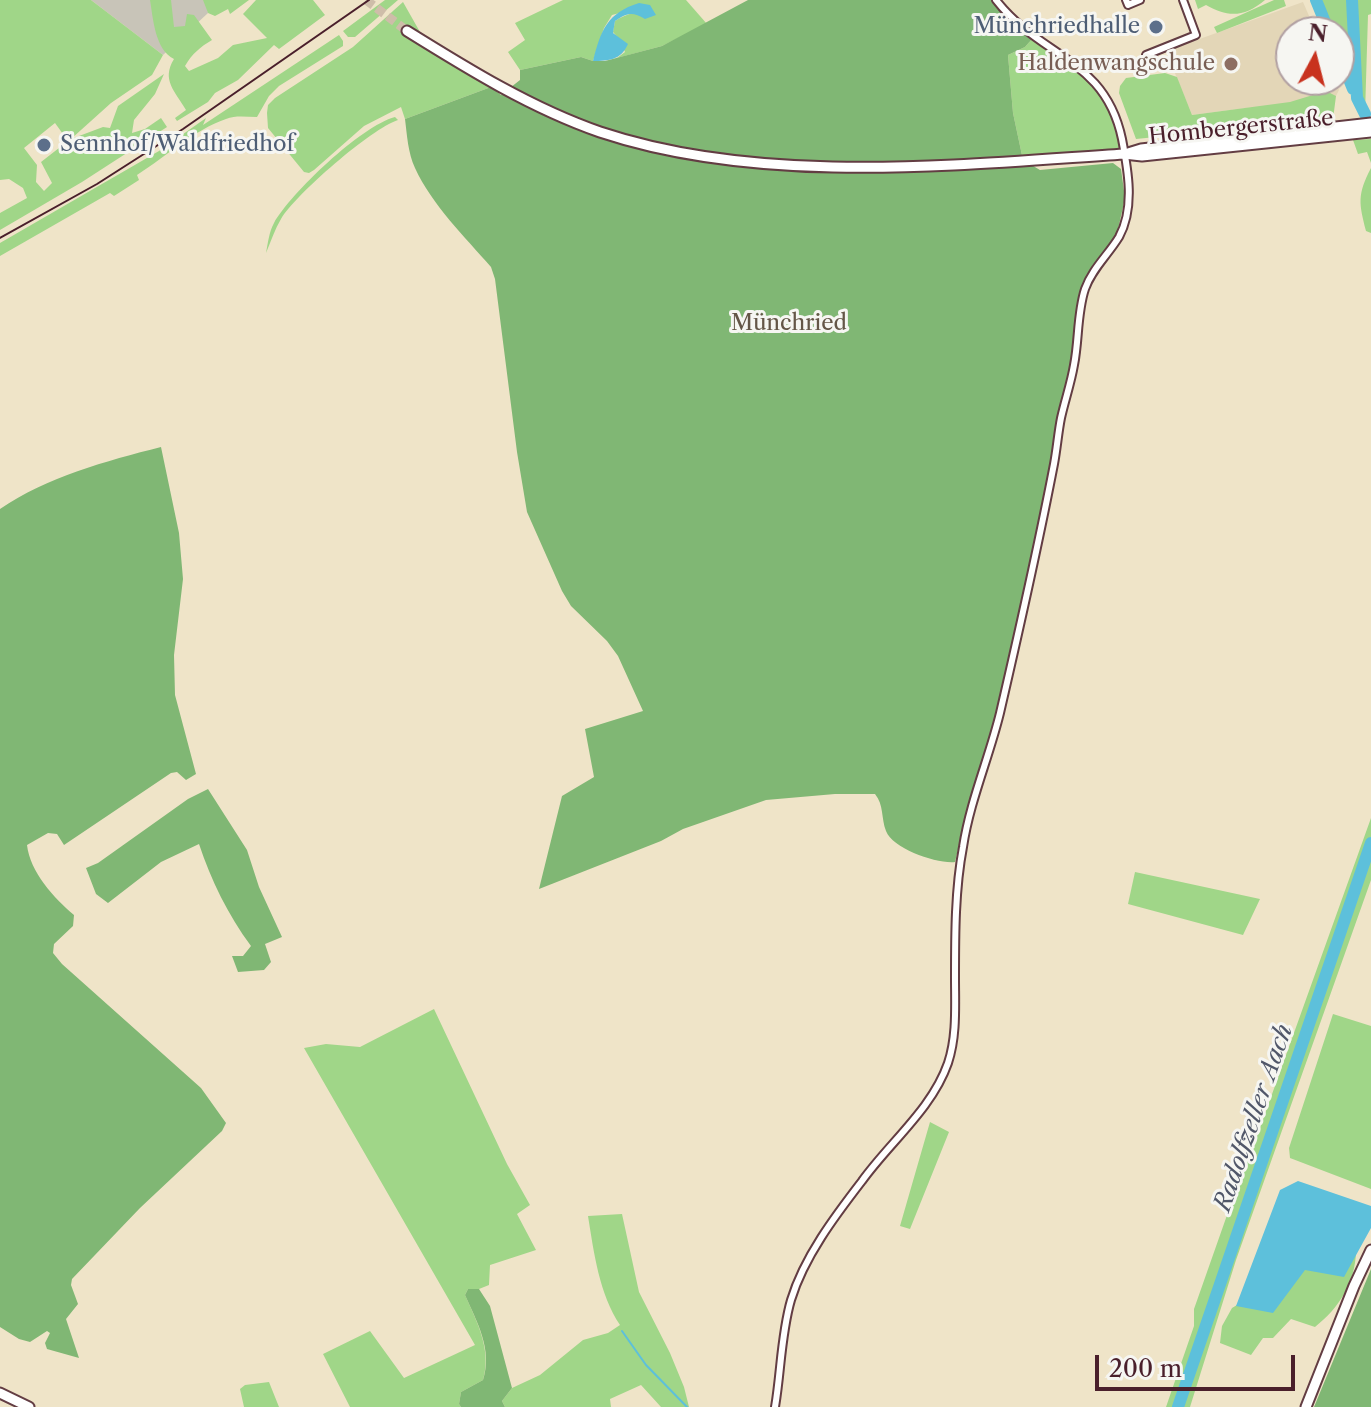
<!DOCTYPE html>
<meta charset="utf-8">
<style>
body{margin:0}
#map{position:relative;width:1371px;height:1407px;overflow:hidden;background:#efe4c8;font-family:"Libre Caslon Text",serif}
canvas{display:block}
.north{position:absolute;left:1275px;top:16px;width:80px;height:80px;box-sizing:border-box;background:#f6f6f2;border:2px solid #b1a0a2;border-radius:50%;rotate:7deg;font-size:22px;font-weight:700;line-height:32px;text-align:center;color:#4a1f2b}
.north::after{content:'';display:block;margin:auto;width:28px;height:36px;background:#c8321e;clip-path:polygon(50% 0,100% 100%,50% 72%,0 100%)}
.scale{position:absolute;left:1095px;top:1355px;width:200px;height:36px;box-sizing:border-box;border:4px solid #4a1f2b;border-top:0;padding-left:10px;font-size:24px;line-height:28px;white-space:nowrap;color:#4a1f2b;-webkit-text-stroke:6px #f6f6f2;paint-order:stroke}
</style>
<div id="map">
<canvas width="1371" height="1407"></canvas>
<div class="north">N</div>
<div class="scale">200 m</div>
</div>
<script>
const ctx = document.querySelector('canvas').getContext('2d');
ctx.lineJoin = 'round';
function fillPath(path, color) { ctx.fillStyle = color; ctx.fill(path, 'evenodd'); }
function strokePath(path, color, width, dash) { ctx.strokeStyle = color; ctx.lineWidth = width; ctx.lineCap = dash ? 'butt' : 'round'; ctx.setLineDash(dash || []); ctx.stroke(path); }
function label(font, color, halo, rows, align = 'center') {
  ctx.font = font + ' "Libre Caslon Text",serif'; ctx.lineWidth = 6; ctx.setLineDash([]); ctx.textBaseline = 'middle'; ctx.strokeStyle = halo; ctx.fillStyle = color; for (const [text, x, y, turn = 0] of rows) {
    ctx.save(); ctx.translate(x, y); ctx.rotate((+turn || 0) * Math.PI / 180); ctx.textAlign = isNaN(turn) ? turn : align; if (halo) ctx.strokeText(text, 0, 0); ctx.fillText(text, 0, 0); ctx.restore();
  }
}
fillPath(new Path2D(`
 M1303,2L1316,32H1291V80H1335L1339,90L1336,96L1301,106L1246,108L1192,115L1166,51Z`), '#e3d6b7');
fillPath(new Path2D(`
 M91,0H206L208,13L163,55Z`), '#c8c4b8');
fillPath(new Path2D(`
 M0,0H91L163,55L152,75L111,103L71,139L103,127L110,128L118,106L164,74L155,94L134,120L132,133L145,129L161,118L167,127L82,182L0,230V213L27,198L23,188L9,179L0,180ZM55,123L68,141L41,162L52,183L44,191L36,182L37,165L24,148Z
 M150,0H171L174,27L185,26L187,14L194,15L212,40C200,47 192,54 185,66L189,71L218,58L233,45L267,38L243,14L256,0H313L325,15L279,49L274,45L238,80L215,93L208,102L177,121L175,118L186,110C175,91 161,80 174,59C155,50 153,18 150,0Z
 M203,0H249L230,14L228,9L215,16L208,13Z
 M385,0H398L355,37H348L343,31Z
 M563,0H686L707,24L662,46L617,58L625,52L619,39L613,32L615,21C627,13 638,13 650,5L612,15L604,28L593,61L581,57L520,70L508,52L525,40L515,23Z
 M1195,0H1265C1245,17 1228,18 1206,5L1198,9Z
 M1274,0H1284L1286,6L1217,33L1214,27Z
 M1316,0H1371V14L1368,15L1365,114L1339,55V32H1329Z
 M403,2L420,32L413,29L407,30L408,37L491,87L405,119L401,107L364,126L314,170L309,173L304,172L268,128L267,113L268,105L275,98L353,47Z
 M339,35L343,41V46L279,86L269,96L257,117C246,117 236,115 226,119C194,130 167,156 137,175L139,180L114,196L110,193L0,256V243L159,151L206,118L203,125Z
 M1033,38L1074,64L1110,102L1124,154L1023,160L1013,113L1008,55L1025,47Z
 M1165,73L1177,77L1192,115L1290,102L1326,91L1336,96L1333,119L1136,139L1119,93L1120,86L1126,78Z
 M395,117L398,120C372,128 295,195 281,219C275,229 271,241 266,253C268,243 269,232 274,223C291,193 361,126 395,117Z
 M1371,139V163L1367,152L1358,154L1353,140Z
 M1371,168V233L1366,231C1359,203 1357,195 1371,168Z
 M1371,818V880L1236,1260L1190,1407H1166L1194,1326V1309L1245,1164L1241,1156L1231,1148L1252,1150Z
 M1135,872L1260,899L1243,935L1128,904Z
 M434,1009L507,1164L530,1205L517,1214L536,1250L490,1265L489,1285L479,1289H468L465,1295C477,1322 492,1350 483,1380L461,1392L459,1404L461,1407H350L323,1354L370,1331L404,1378L475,1345L304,1048L326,1044L360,1047Z
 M1333,1014L1371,1026V1189L1290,1158L1289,1148Z
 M930,1122L949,1132L910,1229L900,1226Z
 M622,1214L639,1292L670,1353L684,1387L689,1407H661L641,1385L610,1399L611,1407H505L502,1401L512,1388L540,1375L583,1340L608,1333L620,1325C599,1293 594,1253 588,1216Z
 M1356,1252C1355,1283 1339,1308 1315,1327L1291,1319L1273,1338H1263L1251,1355L1220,1343L1222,1326L1232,1308L1304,1265Z
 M269,1382L279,1407H244L240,1389L245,1385Z`), '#a0d688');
fillPath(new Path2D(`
 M748,0H996L1033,38L1025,47L1008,55L1013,113L1023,160L1040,170L1113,163L1121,169L1125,198L1117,234L1086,284L1076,345L1006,682L994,730L969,802L955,862C937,864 893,849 886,831C881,818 884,805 875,794H835L766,800L683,829L661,841L539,889L562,796L594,777L585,729L643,711L618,656L607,641L571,606L562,591L527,512L517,452L495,279L491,267C465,237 432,205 415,168C408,153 407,135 405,119L491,87L501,95L520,80V70L581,57L593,61H605L662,46Z
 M161,447L179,533L183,579L174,655L175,695L196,774L186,780L177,772L171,773L64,845L57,834L48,833L27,845C30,872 54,898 74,915L73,926L54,944L53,953L62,964L201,1088L226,1123L222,1131L140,1208L72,1279L71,1285L78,1304L66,1319L79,1358L47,1349L45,1343L50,1333L47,1331L30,1342L19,1339L0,1327V509C47,477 106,461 161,447Z
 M208,789L247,850L259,887L282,937L265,944L271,962L264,970L238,972L232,956H243L251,946C228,915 211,880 199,844L161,862L108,903L96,894L86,868L98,863L188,799Z
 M1371,1269V1407H1314Z
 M468,1289H479L490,1306L512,1388L502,1401L505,1407H461L459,1404L461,1392L483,1380C493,1350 477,1322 465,1295Z`), '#80b774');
fillPath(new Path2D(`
 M639,3L650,5L656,15L645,19C632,11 627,13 615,21L613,33L628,44C621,60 609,61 593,61C601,30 607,13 639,3Z
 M1298,1181L1371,1206V1228L1344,1277L1305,1270L1273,1313L1236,1306L1280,1190Z`), '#5dc0db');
strokePath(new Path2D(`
 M622,1331L646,1365L687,1407`), '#5dc0db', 2);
strokePath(new Path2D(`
 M1316,0L1329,32
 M1352,0L1357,98L1365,114
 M1339,55L1353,89
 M1178,1407L1371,843`), '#5dc0db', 12);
strokePath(new Path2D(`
 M366,0L407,31`), '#cebda9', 9, [9, 4.5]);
const street = new Path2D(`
 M1126,0L1128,5L1140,0
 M1147,58L1146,55L1196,35L1183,0
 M775,1407C781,1372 781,1334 791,1300C804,1257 835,1216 862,1181C890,1142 932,1109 948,1063C957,1036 955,1006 955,978C955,935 955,889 963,847C970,801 989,758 1000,713C1019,631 1038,547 1054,464C1057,448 1058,433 1061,418C1065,400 1071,383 1074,365C1079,340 1077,313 1085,289C1092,269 1108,255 1119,237C1135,208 1128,170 1122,139C1105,58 1041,58 996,0`);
const secondary = new Path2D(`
 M407,31C468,69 531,108 600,132C762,186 956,165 1124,154L1142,156L1371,132
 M1128,153L1141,149L1371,123
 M0,1393L29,1407
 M1306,1407L1354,1286L1371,1250`);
strokePath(street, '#633d43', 10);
strokePath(secondary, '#633d43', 13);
strokePath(street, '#fff', 6);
strokePath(secondary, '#fff', 9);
strokePath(new Path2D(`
 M0,238L97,184L183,129L369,0`), '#4a1f2b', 2);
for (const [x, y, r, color] of [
 [1156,27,8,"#5c6f8a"],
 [1231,64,8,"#8d6e63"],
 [44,145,8,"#5c6f8a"]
]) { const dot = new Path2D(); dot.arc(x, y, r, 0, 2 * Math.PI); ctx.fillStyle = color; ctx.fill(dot); strokePath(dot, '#f6f6f2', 3); }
label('22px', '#4e5e75', '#f6f6f2', [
 ["Münchriedhalle",1140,27],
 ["Sennhof/Waldfriedhof",60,145,"left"]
], 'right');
label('22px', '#785e54', '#f6f6f2', [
 ["Haldenwangschule",1215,64]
], 'right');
label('22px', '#4a1f2b', '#f6f6f2', [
 ["Hombergerstraße",1241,128,-6]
]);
label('22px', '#645647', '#f6f6f2', [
 ["Münchried",789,324]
]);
label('italic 24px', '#515769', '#f6f6f2', [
 ["Radolfzeller Aach",1254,1118,-71]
]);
</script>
